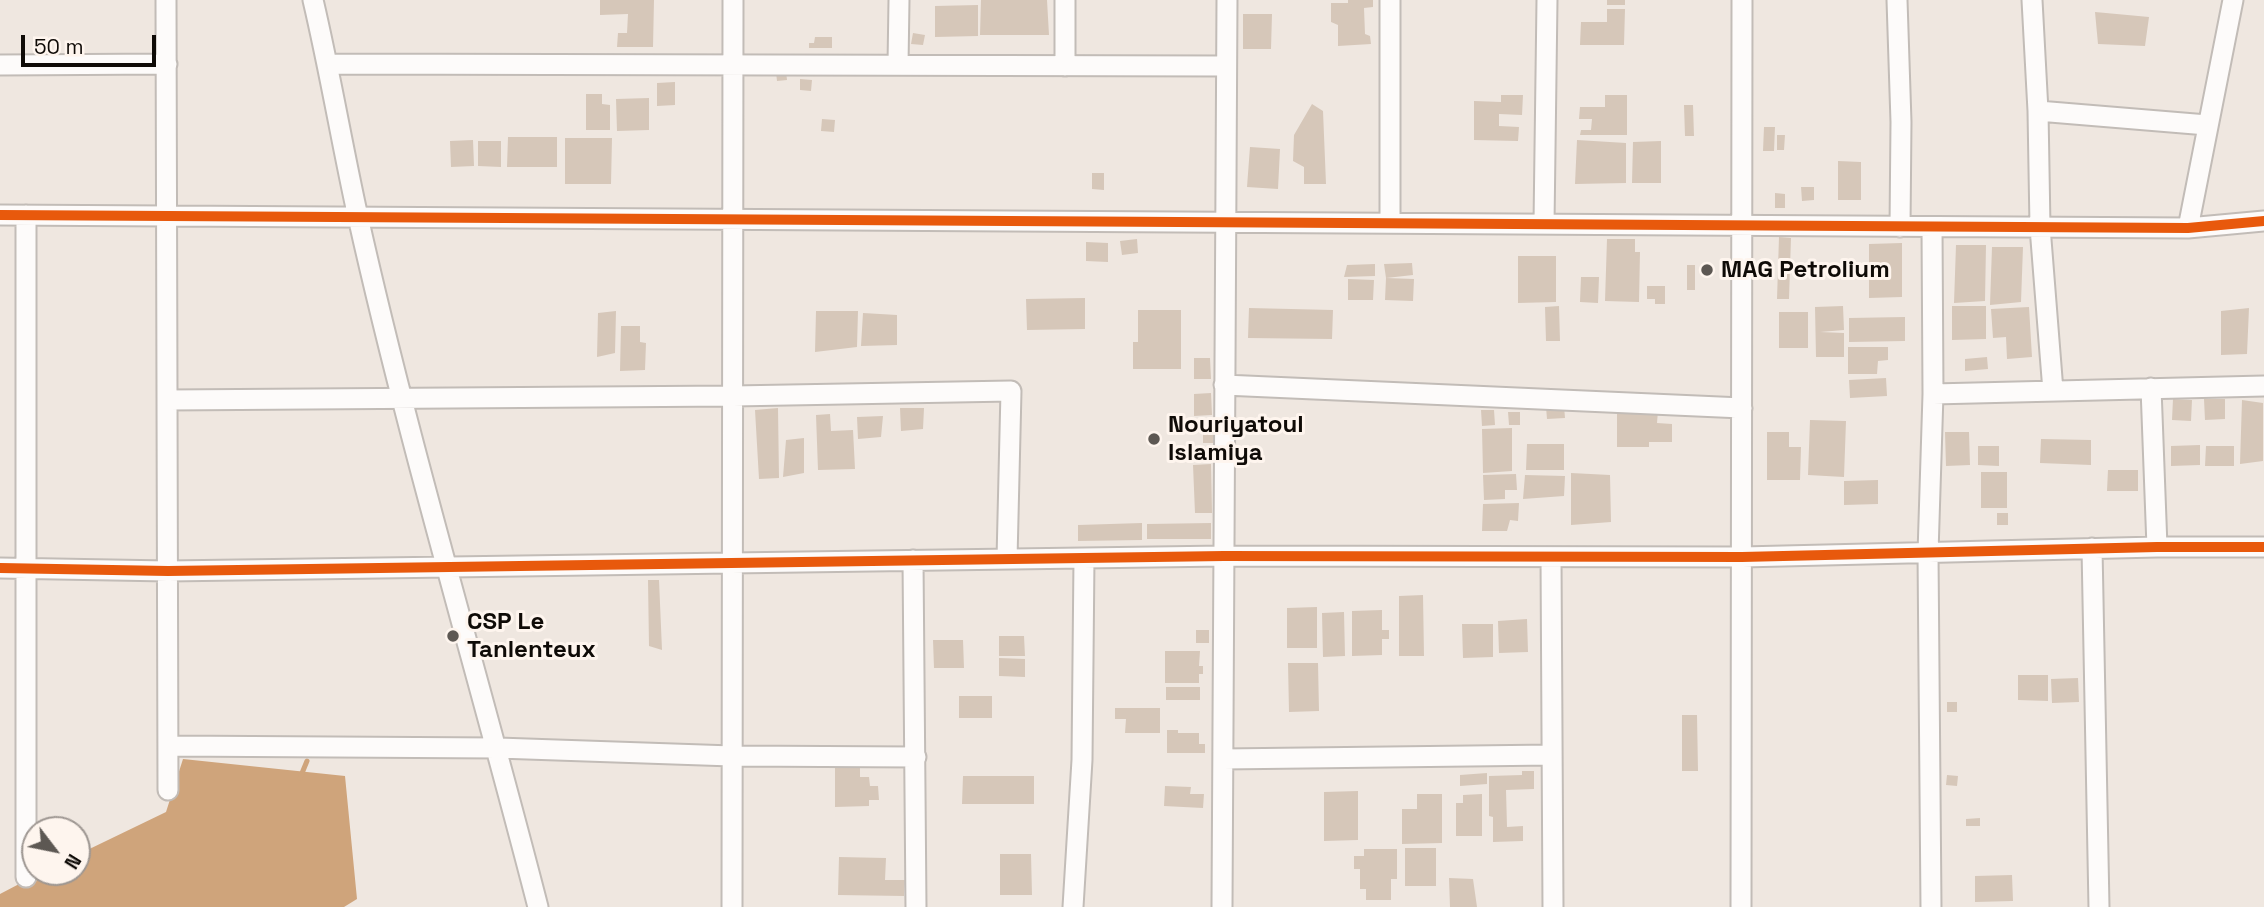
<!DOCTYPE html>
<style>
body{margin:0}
#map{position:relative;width:2264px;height:907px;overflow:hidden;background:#efe7e0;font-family:"Space Grotesk",sans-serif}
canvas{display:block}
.north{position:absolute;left:21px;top:816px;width:70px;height:70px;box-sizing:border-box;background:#fef5ee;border:2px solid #9e9792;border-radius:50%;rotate:122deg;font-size:19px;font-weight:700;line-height:28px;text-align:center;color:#0f0b07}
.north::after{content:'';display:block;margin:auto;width:24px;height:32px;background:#5d5853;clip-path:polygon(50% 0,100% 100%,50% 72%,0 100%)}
.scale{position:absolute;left:21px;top:35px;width:135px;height:32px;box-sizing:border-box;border:4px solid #0f0b07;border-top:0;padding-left:9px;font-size:21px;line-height:24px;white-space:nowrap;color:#0f0b07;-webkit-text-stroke:5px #fef5ee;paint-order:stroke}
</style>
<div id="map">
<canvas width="2264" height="907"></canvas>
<div class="north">N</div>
<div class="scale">50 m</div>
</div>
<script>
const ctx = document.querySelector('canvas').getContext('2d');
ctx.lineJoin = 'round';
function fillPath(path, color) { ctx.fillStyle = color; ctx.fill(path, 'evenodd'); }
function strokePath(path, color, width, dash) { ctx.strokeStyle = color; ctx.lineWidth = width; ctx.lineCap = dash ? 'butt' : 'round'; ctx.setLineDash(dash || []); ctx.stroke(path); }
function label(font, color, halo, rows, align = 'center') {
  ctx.font = font + ' "Space Grotesk",sans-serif'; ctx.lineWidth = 6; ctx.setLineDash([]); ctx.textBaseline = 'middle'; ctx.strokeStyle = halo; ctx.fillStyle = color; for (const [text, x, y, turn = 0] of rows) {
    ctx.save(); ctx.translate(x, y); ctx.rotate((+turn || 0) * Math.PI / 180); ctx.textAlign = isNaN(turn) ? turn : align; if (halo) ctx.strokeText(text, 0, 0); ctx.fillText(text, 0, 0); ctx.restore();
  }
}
fillPath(new Path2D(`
 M183,759L345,776L357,899L344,907H0V894L42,872H77V855L166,812Z`), '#cfa47b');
strokePath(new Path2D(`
 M300,778L307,761`), '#cfa47b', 5);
fillPath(new Path2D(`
 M600,0H654L653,47H617L618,33H627L628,14L600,15Z
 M981,0H1047L1049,35H980Z
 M1348,0H1373V7L1364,8L1365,34L1370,36L1371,44L1338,46V25L1331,22V3H1348Z
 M1607,0H1625V5H1607Z
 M978,5V36L935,37V6Z
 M1607,9H1625L1624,45H1580L1581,22H1607Z
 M2095,12L2149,17L2145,46L2098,44Z
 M1243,14H1272L1271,49H1243Z
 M913,33L925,35L923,45L911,44Z
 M815,37H832V48H809V43H814Z
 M786,71L787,80L777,81L776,72Z
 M800,79L812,80L811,91L800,90Z
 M675,82V105L657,106V83Z
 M586,94H602V104L610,105V130H586Z
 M1501,95H1523L1522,115L1499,114V126L1519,127L1518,141L1474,140V101L1501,102Z
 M1605,95H1627V135H1580L1581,130H1591L1592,119H1579L1580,107H1605Z
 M649,98V130L617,131L616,99Z
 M1312,104L1323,111L1326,184H1304V167L1293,161L1294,135Z
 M1684,105H1693L1694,136H1685Z
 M822,119L835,120L834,132L821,131Z
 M1764,127H1775L1774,151H1763Z
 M1777,135H1785L1784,150H1777Z
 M508,137H557V167H507Z
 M565,138H612L611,184H565Z
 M473,140L474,166L451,167L450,141Z
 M1577,140L1626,143V183L1575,184Z
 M478,141H501V167L478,166Z
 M1661,141V183H1632L1633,142Z
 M1250,147L1280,149L1278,189L1247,187Z
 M1838,161L1861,162V200H1838Z
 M1092,173H1104V190L1092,189Z
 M1801,187H1814V200L1802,201Z
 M1775,193L1785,194V208H1775Z
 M1779,237L1791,238L1789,299H1777Z
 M1137,239L1138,253L1122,255L1120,241Z
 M1607,239H1635V252H1640L1639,302L1605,301Z
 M1086,242L1108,243V262L1086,261Z
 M1902,243V297L1869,298V244Z
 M1956,245H1986L1985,301L1954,303Z
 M1992,247H2023L2021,302L1990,305Z
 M1518,256H1556V302L1518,303Z
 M1412,263L1413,275L1386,278L1384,264Z
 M1375,264V276L1344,277L1347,265Z
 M1687,265H1695V290H1687Z
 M1581,277H1599L1598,303L1580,302Z
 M1386,278L1414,279L1413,301L1385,300Z
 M1348,279L1374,280L1373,300H1348Z
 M1647,286H1665V304H1655V299H1647Z
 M1085,298V329L1027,330L1026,299Z
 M1559,306L1560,341H1546L1545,307Z
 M1843,306L1844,330L1820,332L1844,333V357H1816L1815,307Z
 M1952,306H1986V339L1952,340Z
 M2029,307L2032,357L2007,359L2006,337L1993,338L1991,309Z
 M1249,308L1333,310L1332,339L1248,338Z
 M2249,308L2247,354L2221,355V311Z
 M1138,310H1181V369H1133V342H1138Z
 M616,311L615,353L597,357L598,313Z
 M816,311H858L857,347L815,352Z
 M1779,312H1808V348H1779Z
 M863,313L897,315V345L861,346Z
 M1905,317V341L1849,342V318Z
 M621,326H640V342L646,343L645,370L620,371Z
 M1848,347H1888V360L1878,361L1877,374H1848Z
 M1987,357L1988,369L1965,371V359Z
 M1194,358H1210L1211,379H1194Z
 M1886,378L1887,396L1850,398L1849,380Z
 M1211,393L1212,415L1194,416V394Z
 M2173,399L2192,400L2191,421L2172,420Z
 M2204,399H2225V419L2205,420Z
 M2242,400L2263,403V461L2240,464Z
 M1564,406L1565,418L1547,419L1546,407Z
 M778,408L779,478L759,479L755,410Z
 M900,408H924L923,429L901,431Z
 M1481,410H1494L1495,425L1482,426Z
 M1617,410L1658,411L1657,423L1672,424V442H1649V447H1617Z
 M1508,412H1520V425H1509Z
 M830,414L831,431L853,430L855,469L818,470L816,415Z
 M883,416L881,437L858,439L857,417Z
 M1810,420L1846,421L1844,477L1808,475Z
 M1203,423H1214V443H1203Z
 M1512,428V471L1483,473L1482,429Z
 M1767,432H1789V447H1801L1800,480H1767Z
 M1945,432H1969L1970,465L1946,466Z
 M804,438V473L783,477L786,440Z
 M2041,439L2091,440V465L2040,463Z
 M1527,444H1564V470H1526Z
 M2200,445V465L2171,466V446Z
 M1978,446H1999V466L1978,465Z
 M2206,446H2234V466H2205Z
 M1211,464L1212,513H1195L1193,465Z
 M2108,470H2138V491H2107Z
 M1981,472H2007V508H1981Z
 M1571,473L1610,475L1611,522L1571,525Z
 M1516,474L1517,490H1505V499L1484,500L1483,475Z
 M1525,475L1565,476L1564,496L1523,499Z
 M1878,480V504L1844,505V481Z
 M1519,503L1518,521L1510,520L1507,531H1482L1483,504Z
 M1997,513H2008V525H1997Z
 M1142,523V540L1078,541V525Z
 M1211,523V539H1147V524Z
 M648,580H659L662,650L649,646Z
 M1423,595L1424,656H1399V596Z
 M1317,607V648H1287V608Z
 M1382,610V630H1389V639H1382V655L1352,656V611Z
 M1344,612L1345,656L1323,657L1322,613Z
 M1527,619L1528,652L1499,653L1498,621Z
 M1462,624H1493V657L1463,658Z
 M1196,630H1209V643H1196Z
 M999,636H1024L1025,656H999Z
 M933,640H963L964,668H934Z
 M1165,651H1200L1199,666H1203V674H1199V683H1165Z
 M999,658L1025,659V677L999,676Z
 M1288,663H1318L1319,711L1289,712Z
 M2018,675H2048V701L2018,700Z
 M2078,678L2079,702L2052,703L2051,679Z
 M1166,687H1200V700H1166Z
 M959,696H992V718H959Z
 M1947,702H1957V712H1947Z
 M1115,708H1160V733H1125L1126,719H1115Z
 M1682,715H1697L1698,771H1682Z
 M1167,730H1178V733H1199V744H1205V753H1167Z
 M860,764V777H869L870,786H878L879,800H869V806L835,807V765Z
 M1522,771H1534V789L1506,790L1507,827L1523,826V841L1493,842V817L1489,816V776L1522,775Z
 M1487,773V784L1460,786V775Z
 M1947,775L1958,776L1957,786L1946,785Z
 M963,776H1034V804H962Z
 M1165,786L1191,787L1190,794H1204L1203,808L1164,806Z
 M1358,791V840L1324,841V792Z
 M1417,794H1442V843L1402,844V809H1417Z
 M1482,794V836H1456V803H1463V795Z
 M1980,818V826H1966V819Z
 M1405,848H1436V886H1405Z
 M1364,849H1397V879H1391V900H1366V889H1360V869H1354V856H1364Z
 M1000,854H1031L1032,895H1000Z
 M839,857L886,858L885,880H905L904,896L838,895Z
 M2012,875L2013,901L1975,902V876Z
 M1449,878L1473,879L1477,907H1450Z`), '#d6c7b9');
const minor = new Path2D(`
 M166,0L168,790
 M313,0C330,72 342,145 358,217C410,449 479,677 538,907
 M1065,0V66
 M1390,0V223
 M1897,0L1901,122L1900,227
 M2032,0L2038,111L2040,227L2053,391
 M328,64L1226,66
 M0,65L167,64
 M898,65L899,0
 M2038,111L2207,125
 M0,215L2188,228L2264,221
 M1544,224L1547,0
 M2188,228L2233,0
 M1224,385L1742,408
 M2151,388L2157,547
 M1933,394L2264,386
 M168,400L733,396L1011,391L1007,559
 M2092,548L2099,907
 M1551,557L1553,907
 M913,560L916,907
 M0,568L168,571L1224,556L1742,557L2157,547H2264
 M169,746L498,748L732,756L916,757
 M1223,759L1552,755
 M26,877V215
 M732,907L733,0
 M1073,907L1082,760L1084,558
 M1222,907L1227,0
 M1741,907L1742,0
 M1931,907L1928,553L1933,394L1932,227`);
strokePath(minor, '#c2bcb7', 23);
strokePath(minor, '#fdfbfa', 19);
strokePath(new Path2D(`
 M0,215L2188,228L2264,221
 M0,568L168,571L1224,556L1742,557L2157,547H2264`), '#e8590c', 10);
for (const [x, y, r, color] of [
 [1707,270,7,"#5d5853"],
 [1154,439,7,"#5d5853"],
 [453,636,7,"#5d5853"]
]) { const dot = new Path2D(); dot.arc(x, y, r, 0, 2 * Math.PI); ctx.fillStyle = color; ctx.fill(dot); strokePath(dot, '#fef5ee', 2.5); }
label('bold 24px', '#0f0b07', '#fef5ee', [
 ["MAG Petrolium",1721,270],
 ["Nouriyatoul",1168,425],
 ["Islamiya",1168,453],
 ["CSP Le",467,622],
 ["Tanlenteux",467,650]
], 'left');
</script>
